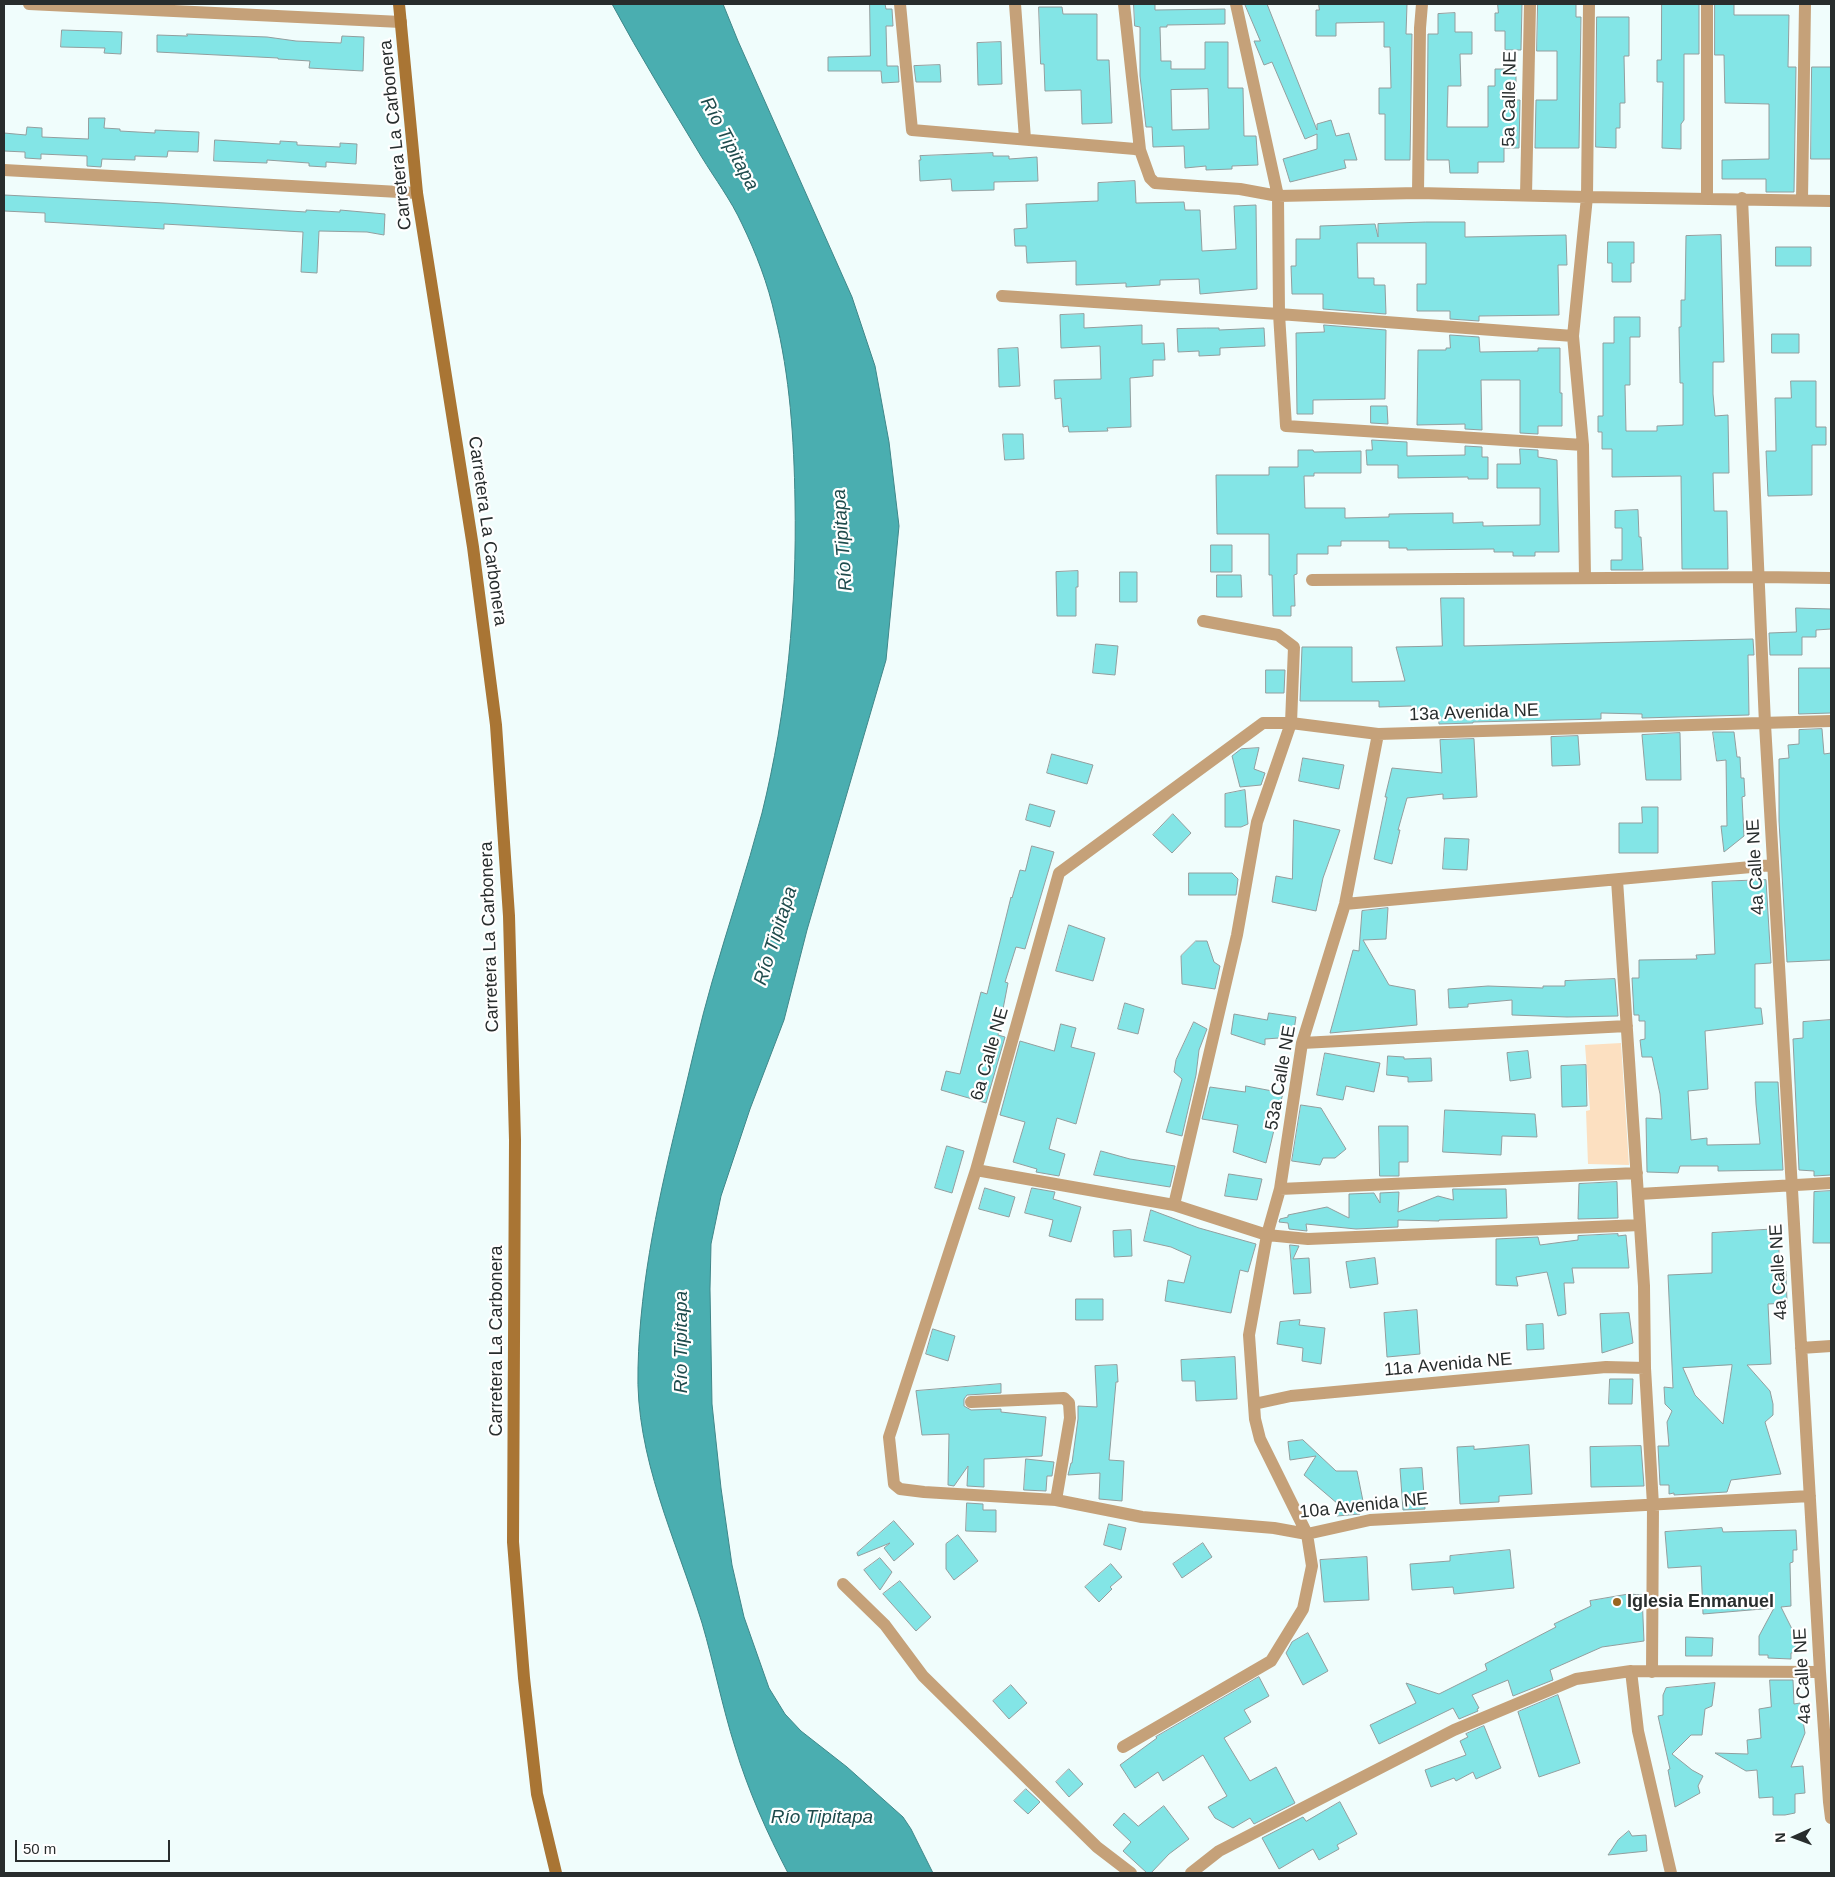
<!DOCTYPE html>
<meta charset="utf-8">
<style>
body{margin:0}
#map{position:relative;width:1835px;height:1877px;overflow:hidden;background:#f0fdfc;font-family:Helvetica,sans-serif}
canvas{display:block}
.frame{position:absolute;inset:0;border:5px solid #282d2d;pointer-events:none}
.north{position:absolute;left:1770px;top:1812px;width:50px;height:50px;-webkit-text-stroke:4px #fff;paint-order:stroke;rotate:268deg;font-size:14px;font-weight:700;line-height:20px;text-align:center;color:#282d2d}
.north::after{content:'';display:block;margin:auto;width:18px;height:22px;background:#282d2d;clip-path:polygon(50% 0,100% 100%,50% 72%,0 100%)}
.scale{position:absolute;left:15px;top:1840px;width:155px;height:22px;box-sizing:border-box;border:2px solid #282d2d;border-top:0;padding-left:6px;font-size:15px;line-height:18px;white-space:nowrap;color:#282d2d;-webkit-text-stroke:4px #fff;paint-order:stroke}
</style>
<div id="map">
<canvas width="1835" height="1877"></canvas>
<div class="frame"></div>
<div class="north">N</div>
<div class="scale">50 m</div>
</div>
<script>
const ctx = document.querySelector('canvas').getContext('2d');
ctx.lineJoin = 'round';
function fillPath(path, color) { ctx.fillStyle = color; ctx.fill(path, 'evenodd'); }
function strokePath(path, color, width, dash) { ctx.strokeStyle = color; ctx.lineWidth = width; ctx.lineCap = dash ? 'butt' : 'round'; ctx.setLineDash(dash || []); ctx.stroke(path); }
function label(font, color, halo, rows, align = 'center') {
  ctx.font = font + ' Helvetica,sans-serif'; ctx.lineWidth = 4.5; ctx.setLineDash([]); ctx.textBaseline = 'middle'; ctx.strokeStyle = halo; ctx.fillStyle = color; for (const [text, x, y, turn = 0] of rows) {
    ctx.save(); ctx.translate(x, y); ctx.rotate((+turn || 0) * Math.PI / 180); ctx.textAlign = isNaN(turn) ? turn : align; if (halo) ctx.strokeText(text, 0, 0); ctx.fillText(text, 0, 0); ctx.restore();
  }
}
fillPath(new Path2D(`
 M1621,1043L1629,1165L1588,1164L1586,1111L1590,1110L1585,1045Z`), '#fce0c1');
const water = new Path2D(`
 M612,4H723L738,41L852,297L875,366L889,442L899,526L886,660L807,930L784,1020L750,1109L721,1196L711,1244L710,1289L712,1404L721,1488L732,1565L744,1617L769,1688L785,1714L801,1731L847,1767L903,1817L911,1829L933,1873H788C767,1833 748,1790 735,1747C722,1706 714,1664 702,1623C676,1539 635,1457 638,1368C640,1279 660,1192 681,1106C691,1065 700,1023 712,982C728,926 747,870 762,813C787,712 797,605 795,501C794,439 790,376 775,316C768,284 756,253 742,224C731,200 715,179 701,156C671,106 640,56 612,4Z`);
fillPath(water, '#4aaeb0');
strokePath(water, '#408789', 1);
const building = new Path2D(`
 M870,4H885L886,9H892L893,26H886L887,66H898L899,82L882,83L881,71H828V57L870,56Z
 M1134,4H1155V10L1225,9V24L1167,25V27H1160L1161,61H1171V69H1205V42H1228V88H1243L1244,136H1256L1258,165L1232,166V169L1206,170V166L1185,168L1184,146L1153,147L1152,127H1146L1140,76V27L1135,26ZM1208,89L1209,129L1172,130L1171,90Z
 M1245,4H1267L1317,130V124L1331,120L1336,136L1349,133L1357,160H1344L1346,168L1290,182L1283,159L1317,149V134L1305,139L1272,62L1264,65L1254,41H1260Z
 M1319,4H1407L1406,34H1412L1410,160H1385V114H1379V88H1391L1390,47H1384V22L1336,23V36H1316V10H1319Z
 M1498,4H1522L1521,50H1505V31H1495V13H1498Z
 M1538,4H1576V17H1581L1579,148H1535L1536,100H1557V51H1537Z
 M1662,4H1699V54H1684V120L1681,124V149L1662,148L1663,82H1657V60H1661Z
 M1715,4H1734V15H1789L1788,67H1796L1794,192H1766V179H1722V160L1769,159V104L1725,103L1724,55H1715Z
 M1039,7H1062L1063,14H1097V60H1109L1112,123L1082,124L1081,90L1045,91L1044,64H1041Z
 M1455,13V32H1472V54H1460L1461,86H1448L1447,127H1488V86H1495V69H1516V100H1520L1519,148H1504V162H1478V173H1450L1449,160H1427L1428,34H1438V14Z
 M1597,17H1629V56H1624L1625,103H1620V128H1616V148L1596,147Z
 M62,30L122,32L121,54L104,53L105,48L61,47Z
 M187,34L267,37L296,41L341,43L342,36L364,37L363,71L309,68L310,61L278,59V58L157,52V35L187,36Z
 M1001,42L1002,84L978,85L977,43Z
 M940,65L941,82H916L914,66Z
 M1812,67H1831V159H1811Z
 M89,118H105L104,128L120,129V131L155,133V130L199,132L198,152L168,151L167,157L135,156V160L102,159L101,167L87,166V156L41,154V159L25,158V152L4,151V133L26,135L27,127L42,128V137L88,139Z
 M215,140L280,144V141L297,142V145L340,147V143L357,144L356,164L326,162V167L309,166V163L267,160V163L214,161Z
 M993,153V156H1009V159L1037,157L1038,181L994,182V190L952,191L951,179L920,181L919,160H921L920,156Z
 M1135,181L1136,203L1184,202L1185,210H1200L1202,251L1236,249L1234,206L1256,205L1257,289L1200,294L1199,279L1160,280V285L1126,287V283L1076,285V261L1027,263L1026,246H1015L1014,229L1027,228L1026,204L1098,201V183Z
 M4,195L165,203L306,212V210L340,212V210L385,214L384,235L367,232L319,231L317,273L301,272L303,232L164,224V229L45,222V213L4,211Z
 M1426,222H1465V237L1566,235L1567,265H1558L1559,315L1479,316V321L1450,319V311H1417V284H1426V243H1357L1358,278H1374V285H1385L1386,314L1323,309V294H1292L1291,266H1296V239H1320V226L1375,224L1378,237V224Z
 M1721,235L1724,362H1713V394L1715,416L1728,415L1729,473H1713L1714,511H1727L1728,569H1682L1681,476L1612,477V449H1602V432H1598V416H1603V343H1614V317H1640V337H1630V385H1625L1626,431H1657V426L1683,425V383H1680L1679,327H1681V300H1685L1686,236Z
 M1608,242H1634V263H1631V282H1612V263H1608Z
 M1776,247H1811V266H1776Z
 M1084,314V328L1142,325V344L1164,343L1165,360H1153V376L1130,378L1131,427L1107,428L1108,431L1069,432L1068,426L1063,427L1061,398L1055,399L1054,380L1101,379L1100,346L1061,348L1060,315Z
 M1324,325L1386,330L1385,399L1313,400V414H1297L1296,333L1324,332Z
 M1207,328H1219V330L1264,328L1265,346L1220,348V355L1199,356V351L1178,352L1177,329Z
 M1772,334H1799V353H1772Z
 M1450,335L1479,337L1480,352L1538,351V348H1560V393H1562V426H1538V434L1520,433V380H1481L1482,430L1465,429V424L1417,425L1418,350H1446V348H1450Z
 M1018,348L1020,386L999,387L998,349Z
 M1791,381H1816V427H1826V445H1812V495L1768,496L1766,451H1776L1775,398H1791Z
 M1371,406H1387L1388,424L1371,423Z
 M1003,434H1023L1024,459L1005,460Z
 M1372,440L1407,442V456L1465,455V446L1482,447V457H1488V479H1468V477L1398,478V465H1367L1366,450H1372Z
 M1520,449L1538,450V457L1557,460L1559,552H1535V556H1513V552H1494V549L1407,550V548H1389V541H1341V546H1328V554H1297V574L1294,575L1295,606H1291V616H1273L1272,575H1269V534H1217L1216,475H1269V467H1298V450H1313L1314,452L1361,451V473H1314V476H1304L1305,508H1345V518L1389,517V514L1453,513V523L1483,522V526L1540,525V488H1497V464H1520Z
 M1638,510L1639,537H1641L1643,570H1611V560H1622V528H1615V511Z
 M1211,545H1232V572H1211Z
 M1078,571V587H1076V616H1057L1056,572Z
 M1120,572H1137V602H1120Z
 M1217,575H1241L1242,597H1217Z
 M1441,598H1464V646L1753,639L1754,655H1748L1749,715L1642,718V714L1601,713V719L1473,722V723L1439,724L1438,711H1413L1411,706L1379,707V701H1300L1302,647H1352V682L1405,681L1396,647L1442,646Z
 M1796,608L1831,609V629L1816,630V637H1802V655H1770L1769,633L1796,632Z
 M1096,644L1118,646L1115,675L1093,673Z
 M1799,668H1831V713L1799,714Z
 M1266,670H1285L1284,693H1266Z
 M1822,729L1824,754L1831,753V960L1787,962L1779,821V759L1789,758L1788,745L1799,744V730Z
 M1713,732H1734L1737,757H1740L1741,778H1744L1745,796L1742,797L1744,836L1724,852L1721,826H1727L1726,760L1717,761Z
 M1680,733L1681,780H1646L1642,735Z
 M1578,736L1580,765L1552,766L1551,737Z
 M1474,739L1477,797L1443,799V794L1407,798L1398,830H1400L1392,864L1374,859L1387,797H1385L1392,768L1442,773L1440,740Z
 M1259,748L1254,769L1265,773L1261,785L1240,787L1232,756L1241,749Z
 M1052,754L1093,765L1087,784L1047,773Z
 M1303,758L1344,765L1339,789L1299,781Z
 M1245,790L1248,824L1241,827H1225V794Z
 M1030,804L1055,811L1050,827L1026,820Z
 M1642,807H1658V853H1619V823H1642Z
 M1173,814L1191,833L1172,853L1153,835Z
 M1294,820L1340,830L1323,878L1316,911L1272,902L1276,876L1292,879Z
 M1445,838L1469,839L1467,870L1443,869Z
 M1032,846L1054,852L1025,949L1016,947L1005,982L1008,983L998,1035L1005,1037L986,1103L941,1090L946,1071L960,1074L981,992L987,994L1011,897L1012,898L1020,870L1025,871Z
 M1189,873H1232L1238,879L1236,895H1189Z
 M1766,880L1771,963L1755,964V1008H1761L1763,1024L1705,1031L1708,1089L1688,1091L1691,1140L1707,1138V1145L1760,1144L1756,1104L1755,1082H1778L1783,1170L1718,1171V1166H1680L1678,1173L1647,1172L1646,1118L1662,1119L1660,1094L1652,1057H1642L1640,1040L1645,1039V1021H1639V1015H1634L1632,978H1639V960L1697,959L1696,955L1715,954L1712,882Z
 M1388,908L1386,939L1363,940L1389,985L1415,990L1417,1025L1330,1033L1353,950L1359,951L1362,911Z
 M1069,925L1105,938L1093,981L1056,971Z
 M1196,941H1207L1214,962L1220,966L1215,989L1182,984L1181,956Z
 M1615,979L1618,1016L1567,1017L1512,1015V1000L1468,1004V1007L1449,1008L1448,989L1488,986L1543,988V986H1565V981Z
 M1125,1003L1144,1009L1138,1034L1118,1029Z
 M1269,1013L1296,1017L1293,1037L1265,1039V1045L1231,1034L1234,1014L1267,1020Z
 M1831,1020V1175L1814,1176V1171L1799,1170L1793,1039L1803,1038V1022Z
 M1194,1022L1207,1029L1199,1050L1196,1075L1182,1136L1166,1132L1182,1079L1174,1072L1176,1060Z
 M1061,1024L1076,1028L1071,1047L1095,1053L1076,1124L1057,1118L1049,1149L1065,1154L1059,1176L1036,1172L1037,1169L1013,1162L1025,1122L1000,1115L1020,1041L1054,1051Z
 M1528,1051L1531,1078L1510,1081L1507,1053Z
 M1325,1053L1380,1063L1374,1092L1346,1086L1343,1100L1317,1095Z
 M1388,1056L1404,1057V1059L1431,1058L1432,1081L1408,1082V1077L1387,1075Z
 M1586,1065L1587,1106L1562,1107L1561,1066Z
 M1246,1086L1283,1093L1266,1163L1233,1152L1238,1125L1202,1119L1210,1087L1245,1092Z
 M1301,1105L1321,1108L1346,1149L1335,1158H1323L1320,1165L1292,1161Z
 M1445,1110L1535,1114L1537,1137L1502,1136L1501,1155L1443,1152Z
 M1379,1126H1408V1162H1399V1176H1380Z
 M947,1146L964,1151L952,1193L935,1188Z
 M1101,1151L1130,1159L1175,1166L1170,1187L1094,1175Z
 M1229,1174L1262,1179L1257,1200L1225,1196Z
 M1617,1182L1618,1218L1578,1219L1579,1184Z
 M985,1188L1015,1197L1009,1217L979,1209Z
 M1032,1188L1055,1192L1053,1199L1081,1207L1071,1242L1049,1236L1053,1220L1025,1213Z
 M1453,1189H1506L1507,1218L1439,1220V1221L1398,1220V1227L1356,1229L1306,1224L1307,1231L1289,1229L1288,1223L1279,1222L1280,1219L1288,1217V1215L1327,1207L1349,1218V1194L1374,1193L1380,1203V1193L1399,1192L1398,1212L1438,1196L1453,1200Z
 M1831,1191V1243H1813L1814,1192Z
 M1151,1210L1199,1228L1256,1244L1248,1272L1240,1270L1231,1313L1165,1301L1168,1280L1184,1283L1191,1256L1171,1247L1144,1241Z
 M1779,1229V1271H1786L1787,1303L1768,1304L1771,1364L1747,1365L1770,1391L1773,1404V1415L1765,1422L1781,1474L1731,1480L1727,1492L1674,1495V1493L1669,1494V1485H1660L1658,1446H1669L1667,1422L1672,1411L1665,1404L1664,1387L1673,1388L1668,1275L1712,1273V1233ZM1732,1365V1366L1723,1424L1695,1395L1683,1368Z
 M1131,1230L1132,1256L1114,1257L1113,1231Z
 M1618,1234V1236L1626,1235L1629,1268H1572L1574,1283H1564L1566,1314L1558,1316L1547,1272L1516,1277L1518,1286L1496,1285V1239L1538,1237L1540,1245L1578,1240V1236Z
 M1290,1245L1299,1246L1293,1259L1309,1258L1311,1293L1294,1294Z
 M1375,1258L1378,1284L1350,1288L1346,1262Z
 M1076,1299H1103V1320H1076Z
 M1417,1310L1420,1354L1387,1357L1384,1313Z
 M1629,1313L1633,1343L1602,1353L1600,1314Z
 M1300,1320L1299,1325L1325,1328L1321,1364L1302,1361L1303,1348L1277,1344L1280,1322Z
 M1543,1324L1544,1349L1527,1350L1526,1325Z
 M933,1329L955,1336L948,1361L926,1354Z
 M1235,1357L1237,1399L1196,1401L1195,1381H1182L1181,1360Z
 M1117,1365L1118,1382H1116L1109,1460L1124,1461L1122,1501L1099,1499L1100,1473L1068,1475L1071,1463H1072L1078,1419V1406L1097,1407L1095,1366Z
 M1610,1379H1633L1632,1404H1609Z
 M1001,1384V1393L967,1395L964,1399V1406L971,1410L1001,1409V1412L1046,1417L1042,1456L984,1459V1487L967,1486L968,1466L954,1486L948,1485L949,1434L922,1435L916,1391Z
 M1303,1440L1336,1471H1357L1363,1501L1360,1514L1337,1516L1338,1504L1304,1475L1316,1456L1290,1460L1288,1442Z
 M1529,1445L1532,1494L1499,1496V1502L1460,1504L1457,1447L1474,1446V1449Z
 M1641,1446L1644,1486L1591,1487L1590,1447Z
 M1026,1459L1054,1462L1052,1476H1047L1046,1491L1024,1490Z
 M1422,1468L1425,1509L1403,1510L1400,1469Z
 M967,1503L983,1504V1510H996V1532L966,1531Z
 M894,1521L914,1544L894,1561L884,1548L890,1543L858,1556L857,1553Z
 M1109,1524L1126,1528L1121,1550L1104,1545Z
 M1722,1528L1723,1532L1796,1530L1797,1550H1793V1562L1790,1563L1791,1606L1781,1607L1796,1637V1652L1791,1653V1659L1768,1658V1655H1759V1636L1774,1608L1703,1614L1701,1566L1668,1568L1665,1532Z
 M958,1535L978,1561L954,1580L946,1569V1544Z
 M1203,1543L1212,1557L1182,1578L1173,1564Z
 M1510,1550L1514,1588L1454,1594L1453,1587L1412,1590L1410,1564L1450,1561V1556Z
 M1367,1557L1369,1600L1324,1602L1320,1560Z
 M880,1558L892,1572L880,1590L864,1570Z
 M1111,1564L1122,1577L1110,1587L1112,1589L1099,1602L1085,1587Z
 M900,1581L931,1617L916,1631L883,1594Z
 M1629,1594L1642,1595L1644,1641L1602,1647L1550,1670L1553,1680L1513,1696L1508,1680L1472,1695L1479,1708L1477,1709L1478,1711L1459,1719L1453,1708L1379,1744L1370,1725L1416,1703L1406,1683L1439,1694L1487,1670L1485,1664L1556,1627L1554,1624L1591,1606L1590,1601Z
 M1308,1633L1328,1671L1303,1685L1286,1653L1292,1642Z
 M1686,1637L1713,1638L1712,1656H1686Z
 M1259,1677L1269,1696L1244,1710L1251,1722L1224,1738L1250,1781L1276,1767L1295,1803L1254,1824L1250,1818L1233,1828L1215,1818L1208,1807L1227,1796L1203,1755L1163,1781L1158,1772L1135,1788L1120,1765L1157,1738L1156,1737Z
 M1770,1680H1793L1794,1704L1800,1703L1805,1733L1791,1767L1803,1766L1805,1793L1795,1794V1813L1785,1815H1773V1797L1759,1798L1757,1770L1746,1771L1715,1753L1748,1754L1747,1740L1761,1738L1759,1709L1771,1707Z
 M1715,1683L1712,1706L1705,1709L1702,1735H1691L1672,1754L1692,1770L1703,1776L1698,1786L1700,1793L1675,1807L1668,1770L1670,1769L1658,1716L1663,1715V1695L1666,1688Z
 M1011,1685L1027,1703L1009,1719L993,1701Z
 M1558,1695L1580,1763L1539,1777L1518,1712Z
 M1484,1726L1501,1768L1476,1779L1473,1772L1456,1781L1454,1778L1431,1787L1425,1770L1466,1755L1460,1741L1468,1737L1466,1734Z
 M1069,1769L1083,1784L1069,1797L1056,1782Z
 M1026,1789L1040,1802L1028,1814L1014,1801Z
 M1340,1802L1357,1834L1337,1845L1339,1849L1319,1860L1313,1849L1279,1869L1262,1838L1303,1817L1306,1821Z
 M1164,1806L1189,1839L1169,1854L1151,1873H1147L1123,1851L1131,1842L1113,1825L1124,1813L1138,1826Z
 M1629,1831L1632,1836L1646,1835L1647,1851L1608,1855L1618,1840Z`);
fillPath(building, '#83e5e6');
strokePath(building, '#929e9e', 1);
strokePath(new Path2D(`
 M29,4L401,22
 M900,4L912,130L1135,149L1140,150L1150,178L1155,183L1240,189L1278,196L1418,193L1587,197L1573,336L1583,445L1585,578
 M1015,4L1025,139
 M1124,4L1140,150
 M1236,4L1278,196L1279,314L1286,426L1583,445
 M1589,4L1587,197L1831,201
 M4,170L417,193
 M1418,193L1420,28L1422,4
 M1526,195L1530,4
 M1707,198V4
 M1742,198L1765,724L1820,1672L1829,1802L1831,1818
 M1802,200L1805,4
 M1002,296L1279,314L1573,336
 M1312,580L1760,577L1831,578
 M1203,621L1278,635L1294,647L1291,723L1378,734L1831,721
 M1617,880L1644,1286L1645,1368L1653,1505L1652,1672
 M1345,904L1773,865
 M1302,1043L1627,1026
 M976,1170L1174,1205L1267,1235L1308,1239L1640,1225
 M1280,1189L1637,1173
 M1639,1194L1831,1183
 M1174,1205L1237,935L1257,822L1291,723H1263L1059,873L976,1170L889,1437L894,1484L900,1489L924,1492L1056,1500L1142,1517L1274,1528L1307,1534L1370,1520L1810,1496
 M1801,1348L1831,1346
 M971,1402L1064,1398L1069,1403L1070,1418L1056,1500
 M1254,1404L1291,1396L1606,1367L1645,1368
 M843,1584L885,1625L923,1676L1097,1847L1131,1873
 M1631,1671L1638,1731L1671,1873
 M1123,1747L1271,1661L1303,1609L1312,1566L1307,1534L1260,1439L1255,1419L1249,1335L1267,1235L1280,1189L1302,1043L1345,904L1378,734
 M1191,1873L1219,1851L1454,1730L1576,1679L1631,1671L1820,1672`), '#c5a179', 12);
strokePath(new Path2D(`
 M399,4L417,193L473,547L496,725L509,916L515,1140L513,1542L524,1678L537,1794L556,1873`), '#a97534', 12);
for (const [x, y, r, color] of [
 [1617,1602,5,"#9a651d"]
]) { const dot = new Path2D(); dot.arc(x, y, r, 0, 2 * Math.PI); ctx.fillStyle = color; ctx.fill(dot); strokePath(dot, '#fff', 2); }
label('18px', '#282d2d', '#fff', [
 ["5a Calle NE",1510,99,-89],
 ["Carretera La Carbonera",396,135,-96],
 ["Carretera La Carbonera",487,531,82],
 ["13a Avenida NE",1474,713,-2],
 ["4a Calle NE",1756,867,-93],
 ["Carretera La Carbonera",490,937,-92],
 ["6a Calle NE",990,1054,-74],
 ["53a Calle NE",1281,1078,-80],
 ["4a Calle NE",1779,1272,-93],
 ["Carretera La Carbonera",497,1341,-90],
 ["11a Avenida NE",1448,1365,-5],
 ["10a Avenida NE",1364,1506,-6],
 ["4a Calle NE",1803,1676,-93]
]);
label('bold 18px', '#282d2d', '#fff', [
 ["Iglesia Enmanuel",1627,1602]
], 'left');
label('italic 19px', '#1f4c4d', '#fff', [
 ["Río Tipitapa",729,144,62],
 ["Río Tipitapa",843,540,-94],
 ["Río Tipitapa",776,936,-72],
 ["Río Tipitapa",682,1342,-90],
 ["Río Tipitapa",822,1818]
]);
</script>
